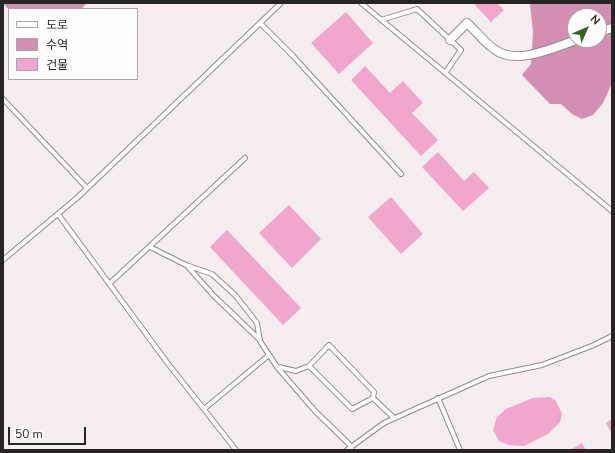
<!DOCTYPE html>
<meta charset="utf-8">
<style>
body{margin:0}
#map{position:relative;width:615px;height:453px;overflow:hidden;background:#f6edf1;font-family:"Nunito Sans","Noto Sans KR",sans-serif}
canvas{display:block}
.frame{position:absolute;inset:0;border:4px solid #272425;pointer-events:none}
.legend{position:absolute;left:8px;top:8px;width:130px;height:72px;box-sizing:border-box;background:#fffdfe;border:1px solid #a9a6a7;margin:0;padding:5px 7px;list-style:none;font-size:12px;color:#272425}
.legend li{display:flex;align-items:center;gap:8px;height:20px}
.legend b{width:20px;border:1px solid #a9a6a7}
.north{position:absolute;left:567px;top:8px;width:40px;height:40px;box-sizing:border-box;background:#fffdfe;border:1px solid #a9a6a7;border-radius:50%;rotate:45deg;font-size:11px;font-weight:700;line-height:16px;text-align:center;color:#272425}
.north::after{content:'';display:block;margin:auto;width:14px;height:18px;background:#346424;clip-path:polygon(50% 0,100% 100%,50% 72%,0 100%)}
.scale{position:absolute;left:8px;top:427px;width:78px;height:18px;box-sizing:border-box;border:2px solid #272425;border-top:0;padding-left:5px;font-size:12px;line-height:14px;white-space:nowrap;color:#272425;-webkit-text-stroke:3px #fffdfe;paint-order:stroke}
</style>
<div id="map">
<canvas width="615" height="453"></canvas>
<div class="frame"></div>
<ul class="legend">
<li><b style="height:5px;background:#fff"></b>도로</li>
<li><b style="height:11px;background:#d48eb1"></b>수역</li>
<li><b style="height:11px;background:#f0a7cb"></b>건물</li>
</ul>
<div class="north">N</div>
<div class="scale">50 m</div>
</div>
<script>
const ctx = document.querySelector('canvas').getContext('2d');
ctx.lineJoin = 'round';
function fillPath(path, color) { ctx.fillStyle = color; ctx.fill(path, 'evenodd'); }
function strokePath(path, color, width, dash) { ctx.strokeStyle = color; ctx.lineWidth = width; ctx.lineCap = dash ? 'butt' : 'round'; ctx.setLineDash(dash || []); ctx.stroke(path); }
fillPath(new Path2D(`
 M3,3H85L86,4L81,9H9V10Z
 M530,3H612V83L603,103L593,115L582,119L572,114L561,104H550L522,75L531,64L533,33ZM575,16H599V40H575Z`), '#d48eb1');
fillPath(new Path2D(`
 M473,3H497L504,10L491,22Z
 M346,12L373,43L339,74L311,43Z
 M365,66L390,93L403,81L423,103L412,113L438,140L421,156L351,80Z
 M438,152L464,181L474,172L489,188L463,211L422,167Z
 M391,197L423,234L401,254L368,217Z
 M289,205L321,239L292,268L259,233Z
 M227,230L301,308L283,325L210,247Z
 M550,397L556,401L562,414L560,422L548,434L524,446L509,445L499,441L493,430L497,417L506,409L533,398Z
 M612,419V434L606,423Z
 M582,443L586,450H570Z`), '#f0a7cb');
const service = new Path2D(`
 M361,3L612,211
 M381,20L417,9L461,50L445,73
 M260,23L293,56L401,174
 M3,99L87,188
 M58,214L166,361L236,450
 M150,247L186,265L212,274L235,295L257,323L260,341L277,367L315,411L352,447
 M3,260L78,197L281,3
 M188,267L214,296L260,340
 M109,284L245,158
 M329,345L374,392L373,398L352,409L309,366Z
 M278,367L296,371L309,366
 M373,398L394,418
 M438,398L460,450
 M204,409L269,355
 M347,450L384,423L489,376L542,365L594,345L612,336`);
const minor = new Path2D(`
 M599,32L612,28
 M450,40L467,23C476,31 484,42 494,49C516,66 553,48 576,40`);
strokePath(service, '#928a8e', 6);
strokePath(minor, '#928a8e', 10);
strokePath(service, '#fff', 4);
strokePath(minor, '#fff', 8);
</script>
